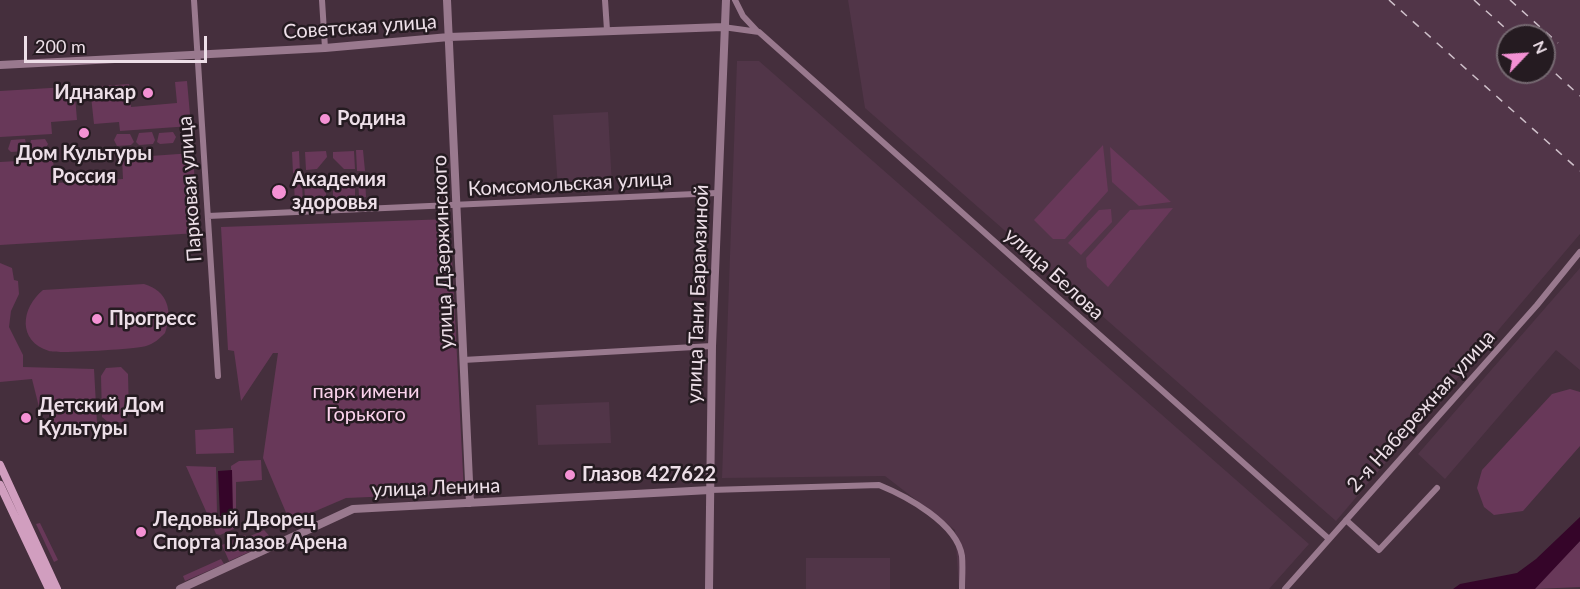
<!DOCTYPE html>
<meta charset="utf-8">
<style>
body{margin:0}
#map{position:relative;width:1580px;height:589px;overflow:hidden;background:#452f3d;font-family:Lato,sans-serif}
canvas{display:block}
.north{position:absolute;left:1496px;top:24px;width:60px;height:60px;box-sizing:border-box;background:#251b21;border:2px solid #756971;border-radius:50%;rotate:65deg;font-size:16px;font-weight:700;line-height:24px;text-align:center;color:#eddfe8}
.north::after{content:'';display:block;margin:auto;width:21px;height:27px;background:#f491d4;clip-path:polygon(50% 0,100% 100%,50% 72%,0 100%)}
.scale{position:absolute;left:24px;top:36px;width:183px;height:27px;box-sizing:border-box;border:3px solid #eddfe8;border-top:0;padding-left:8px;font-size:18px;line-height:21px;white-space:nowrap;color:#eddfe8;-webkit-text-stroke:4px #251b21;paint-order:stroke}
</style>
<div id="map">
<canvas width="1580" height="589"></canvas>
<div class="north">N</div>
<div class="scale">200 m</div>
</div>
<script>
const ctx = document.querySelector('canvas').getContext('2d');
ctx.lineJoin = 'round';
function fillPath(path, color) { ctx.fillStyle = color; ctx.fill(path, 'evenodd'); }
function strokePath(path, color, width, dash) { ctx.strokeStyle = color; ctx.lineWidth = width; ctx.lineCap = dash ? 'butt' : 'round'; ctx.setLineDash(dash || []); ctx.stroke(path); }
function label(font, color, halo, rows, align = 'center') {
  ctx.font = font + ' Lato,sans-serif'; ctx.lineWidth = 5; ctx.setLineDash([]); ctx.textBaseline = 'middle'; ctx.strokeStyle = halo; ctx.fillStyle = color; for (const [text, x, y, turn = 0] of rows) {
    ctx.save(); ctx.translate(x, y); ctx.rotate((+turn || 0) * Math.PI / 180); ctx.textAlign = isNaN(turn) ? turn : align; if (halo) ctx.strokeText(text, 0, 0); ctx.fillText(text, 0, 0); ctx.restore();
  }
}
fillPath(new Path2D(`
 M848,0H1580V234L1336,521L865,108ZM1508,36H1544V72H1508Z
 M737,61H759L1309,544L1269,589H959L955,530L885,476L722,478Z
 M608,112L612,186L558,189L553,115Z
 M1580,268V370L1556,350L1445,479L1418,454Z
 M609,402L611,443L538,445L536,405Z
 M806,558H890V589H806Z`), '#513548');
fillPath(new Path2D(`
 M187,81L191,126L120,131L119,122L94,124L91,96L101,86L129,84L131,107L177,103L175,82Z
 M67,87L75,96L77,120L51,122L52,134L0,137V91Z
 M152,132L155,140L153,144L139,145L136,142L139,133Z
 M173,132L176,137L173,143L160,144L157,142L159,133Z
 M117,134H130L134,142L131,145L117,146L114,140Z
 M25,139L27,148L25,151L11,152L8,149L11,140Z
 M45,139L48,144L45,150L32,151L29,149L31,140Z
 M1103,145L1108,191L1065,239H1053L1034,220Z
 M1110,147L1171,202L1139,206L1112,182Z
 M356,150H363L365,171H357Z
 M299,151L300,173H293L292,152Z
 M326,151L327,157L317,169L306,170L305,152Z
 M354,151L355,169H344L333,158V152Z
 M193,153L198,233L0,245V162L53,159L55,183L123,179L122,158Z
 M358,176H365L366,197L359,198Z
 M343,180H355V198H333V191Z
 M316,181L326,193V199L305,200L304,182Z
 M294,183H302L303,204H295Z
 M1173,208L1108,287L1087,267L1086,258L1130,210Z
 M1111,209L1112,222L1081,255L1068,243L1099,210Z
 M450,219L464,493L346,498L290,522L263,458L278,353H273L241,401L234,351L228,350L221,227Z
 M0,263L12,268L14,280L18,281L19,294L11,311L9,327L23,355V367L94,369L97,423L52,426L45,406L39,407L32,379L0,382Z
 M144,284C168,291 173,311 165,333C160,338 154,344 146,346C136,349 58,354 49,351C17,341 21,308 43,290Z
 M121,367L128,374L129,415L123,422L109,423L102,417L101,376L106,368Z
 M1570,389L1580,392V446L1523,511L1494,515L1484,507L1477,488L1482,470L1552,394Z
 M233,428L234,453L196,454L195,430Z
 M261,460L262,480L236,482V512H232L231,466L239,461Z
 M186,466L216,467L217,514L209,518Z
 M233,517L234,529L220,535L216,534L211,522L220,518Z
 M40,523L58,560L54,562L36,524Z
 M264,530L274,541L229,561L222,545L244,535L248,537Z
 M1580,541V587L1535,589L1537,585Z
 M221,559L224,564L185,581L183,576Z`), '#683859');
fillPath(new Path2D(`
 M232,470L233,515L220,516L218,471Z
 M1580,517V541L1535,589H1453L1460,584L1517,573L1536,559Z`), '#350529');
strokePath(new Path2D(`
 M194,0L218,376
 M322,0L325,48
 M605,0L607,30
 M735,0L743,16L758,32
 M723,27L759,32L1329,539
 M208,216L717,193
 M463,360L712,346
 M710,490L879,485C906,496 957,523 962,556C963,567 962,578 962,589
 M1346,520L1379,550L1437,488
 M1285,589L1537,305L1580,252`), '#99798e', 6);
strokePath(new Path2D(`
 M447,0L470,503
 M0,65L325,48L449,37L723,27
 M180,589L353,509L710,490
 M709,589L712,346L726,0`), '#99798e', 8);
strokePath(new Path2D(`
 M0,465L57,589
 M0,485L49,589`), '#d19ebf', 8);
strokePath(new Path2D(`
 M1389,0L1580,171
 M1474,0L1514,36
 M1510,0L1558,43
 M1544,63L1580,96`), '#cfc0ca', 1.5, [8, 8]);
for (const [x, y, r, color] of [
 [148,93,6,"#f491d4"],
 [325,119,6,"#f491d4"],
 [84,133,6,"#f491d4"],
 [279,192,8,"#f491d4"],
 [97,319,6,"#f491d4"],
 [26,418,6,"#f491d4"],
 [570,475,6,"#f491d4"],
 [141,532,6,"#f491d4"]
]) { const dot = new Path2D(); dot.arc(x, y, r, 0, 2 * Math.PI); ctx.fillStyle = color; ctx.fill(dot); strokePath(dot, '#251b21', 2); }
label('20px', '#eddfe8', '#251b21', [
 ["Советская улица",360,27,-4],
 ["Комсомольская улица",570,184,-3],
 ["Парковая улица",190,189,-94],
 ["улица Дзержинского",443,252,-92],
 ["улица Белова",1054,274,42],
 ["улица Тани Барамзиной",698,294,-88],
 ["2-я Набережная улица",1421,411,-48],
 ["улица Ленина",436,488,-2]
]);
label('bold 20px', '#eddfe8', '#251b21', [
 ["Иднакар",136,93,"right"],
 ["Родина",337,119],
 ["Дом Культуры",84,154,"center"],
 ["Россия",84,177,"center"],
 ["Академия",292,180],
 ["здоровья",292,203],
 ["Прогресс",109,319],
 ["Детский Дом",38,406],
 ["Культуры",38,429],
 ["Глазов 427622",582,475],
 ["Ледовый Дворец",153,520],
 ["Спорта Глазов Арена",153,543]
], 'left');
label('20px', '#fbd3ec', '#251b21', [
 ["парк имени",366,392],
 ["Горького",366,415]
]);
</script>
